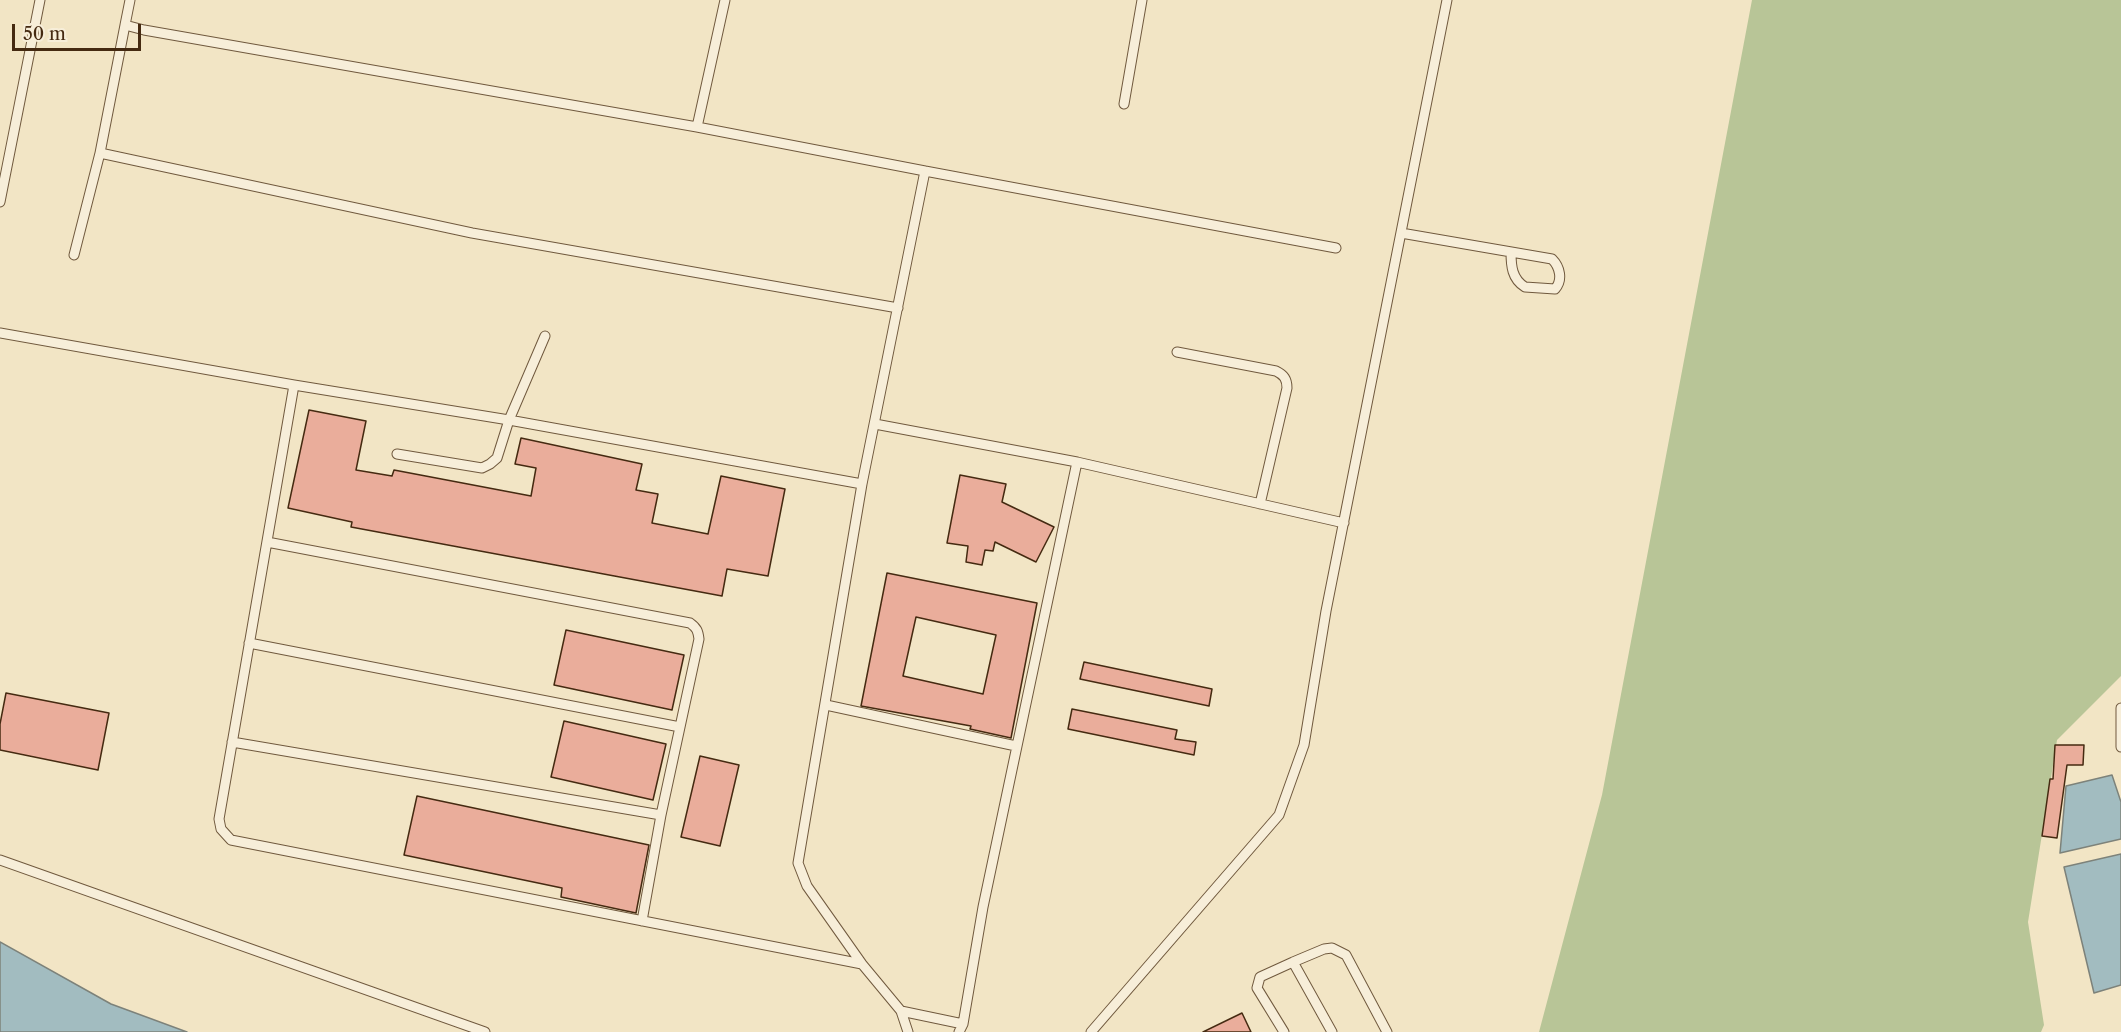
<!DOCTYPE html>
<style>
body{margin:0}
#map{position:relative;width:2121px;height:1032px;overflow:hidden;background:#f2e5c5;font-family:"Libre Caslon Text",serif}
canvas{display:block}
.scale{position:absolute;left:12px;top:24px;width:129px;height:27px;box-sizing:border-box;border:3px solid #452a11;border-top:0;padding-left:8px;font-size:18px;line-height:21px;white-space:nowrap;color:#452a11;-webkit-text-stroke:4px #f7eed9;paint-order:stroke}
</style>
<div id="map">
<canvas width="2121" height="1032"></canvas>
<div class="scale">50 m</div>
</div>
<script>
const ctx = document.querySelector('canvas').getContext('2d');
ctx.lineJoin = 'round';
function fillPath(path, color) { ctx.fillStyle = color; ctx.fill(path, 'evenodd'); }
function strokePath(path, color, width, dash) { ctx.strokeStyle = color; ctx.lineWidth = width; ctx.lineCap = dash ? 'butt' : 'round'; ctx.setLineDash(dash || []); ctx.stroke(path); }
fillPath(new Path2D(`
 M1752,0H2121V676L2057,740L2028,922L2044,1025L2041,1032H1539L1602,795Z`), '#b8c597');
const water = new Path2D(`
 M2112,775L2121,802V839L2060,853L2066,786Z
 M2121,854V985L2094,993L2064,867Z
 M0,942L111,1004L187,1032H0Z`);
fillPath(water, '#a2bcc0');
strokePath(water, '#7d827a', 1.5);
const building = new Path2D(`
 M309,410L366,421L356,470L392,476L394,470L531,496L536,468L515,464L521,438L642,464L636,490L658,494L652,523L708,534L721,476L785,489L768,576L727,569L722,596L351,527L352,522L288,508Z
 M960,475L1006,484L1002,502L1054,527L1036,562L995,542L993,551L985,550L982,565L966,562L968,546L947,543Z
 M887,573L1037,603L1011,738L970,729L971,726L861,706ZM916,617L996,635L983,694L903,676Z
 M566,630L684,655L672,710L554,685Z
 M1084,662L1212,689L1209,706L1080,679Z
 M6,693L109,713L98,770L0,750V724Z
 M1072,709L1177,730L1175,739L1196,742L1194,755L1068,729Z
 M564,721L666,744L653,800L551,777Z
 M2055,745H2084L2083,765H2067L2057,838L2042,836L2050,779H2053Z
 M700,756L739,765L720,846L681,837Z
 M417,796L649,845L636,913L561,897L562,888L404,855Z
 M1242,1013L1251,1032H1203Z`);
fillPath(building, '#eaad9b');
strokePath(building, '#452a11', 1.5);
const service = new Path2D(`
 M130,0L125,25L144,30L697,127
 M725,0L697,127L925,171L862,484L798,863L807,886L862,964L901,1011L908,1032
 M1124,104L1142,0
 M100,153L472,233L898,308
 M925,171L1336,248
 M0,202L40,0
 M1401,233L1552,259C1560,267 1563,280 1555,289L1525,287C1512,279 1511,266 1511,252
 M74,255L100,153L125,25
 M0,333L294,385L509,420L862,484
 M1177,352L1276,371C1284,375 1287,379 1287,388L1260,504
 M294,385L219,819L221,829L231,840L862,964
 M875,424L1077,462L983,907L963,1024L959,1032
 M397,454L482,468L490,464L497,458L509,420L545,336
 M1077,462L1344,523
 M267,542L690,623C697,628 698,631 699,639L661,815L642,921
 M249,643L680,727
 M826,705L1016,746
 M2121,708V747
 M232,742L661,815
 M0,860L485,1032
 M901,1011L963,1024
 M1091,1032L1279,815L1304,745L1326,611L1447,0
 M1284,1032L1257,988L1260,977L1293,962
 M1332,1032L1293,962L1324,949L1332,948L1346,955L1387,1032`);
strokePath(service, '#70593e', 11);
strokePath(service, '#f7eed9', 9);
</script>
